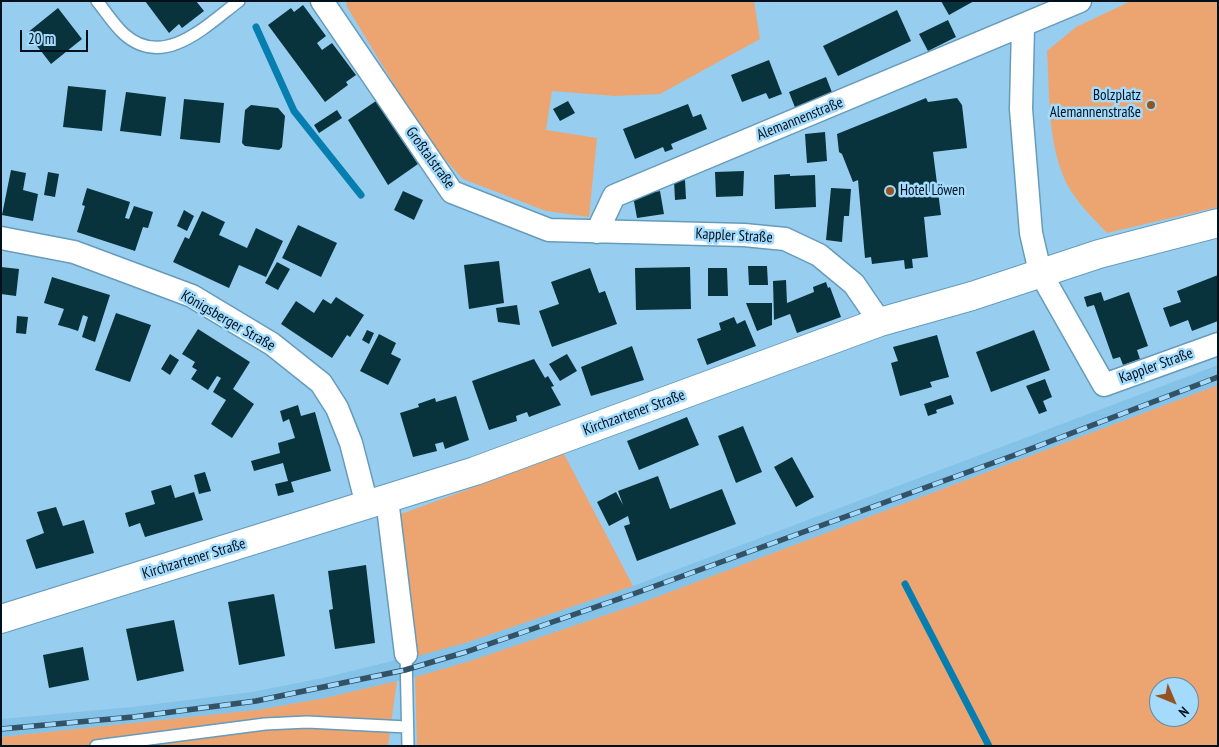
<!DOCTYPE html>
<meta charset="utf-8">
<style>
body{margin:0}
#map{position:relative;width:1219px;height:747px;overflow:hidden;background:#97ceef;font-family:"PT Sans Narrow",sans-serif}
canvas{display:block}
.frame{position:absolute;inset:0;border:2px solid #00111d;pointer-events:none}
.north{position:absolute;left:1149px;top:677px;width:50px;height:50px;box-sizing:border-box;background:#a4dbfd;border:1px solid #628aa3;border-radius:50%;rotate:135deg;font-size:14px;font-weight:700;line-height:20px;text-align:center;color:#00111d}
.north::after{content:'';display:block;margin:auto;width:18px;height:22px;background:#95541f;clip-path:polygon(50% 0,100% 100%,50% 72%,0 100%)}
.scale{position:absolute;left:20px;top:30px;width:68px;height:22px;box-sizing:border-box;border:2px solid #00111d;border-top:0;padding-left:6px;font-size:15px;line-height:18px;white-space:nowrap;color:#00111d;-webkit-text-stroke:4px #a4dbfd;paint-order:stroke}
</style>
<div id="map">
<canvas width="1219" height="747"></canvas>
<div class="frame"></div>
<div class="north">N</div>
<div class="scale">20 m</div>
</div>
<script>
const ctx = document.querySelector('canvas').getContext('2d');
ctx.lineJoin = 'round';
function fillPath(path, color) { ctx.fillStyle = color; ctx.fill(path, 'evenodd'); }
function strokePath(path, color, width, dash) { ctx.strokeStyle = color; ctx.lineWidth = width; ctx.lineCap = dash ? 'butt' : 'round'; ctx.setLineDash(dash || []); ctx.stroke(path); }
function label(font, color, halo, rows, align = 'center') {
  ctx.font = font + ' "PT Sans Narrow",sans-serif'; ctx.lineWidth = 5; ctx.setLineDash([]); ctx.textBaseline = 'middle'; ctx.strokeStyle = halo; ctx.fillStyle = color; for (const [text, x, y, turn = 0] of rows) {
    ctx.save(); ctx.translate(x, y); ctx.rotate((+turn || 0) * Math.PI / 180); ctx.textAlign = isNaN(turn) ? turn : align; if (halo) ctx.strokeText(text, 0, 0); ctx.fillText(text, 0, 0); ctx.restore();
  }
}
fillPath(new Path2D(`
 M1218,365V385L638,604L470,661L415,677L325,698L257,710L1,737V719L132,707L252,692L323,678L465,643L633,586Z`), '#84c2e7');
fillPath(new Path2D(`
 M346,1H754L760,39L660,94L615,96L552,91L546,130L597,138L589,217L546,211L463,179L429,142L347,7Z
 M1131,1H1218V207L1107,233C1093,218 1078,204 1068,186C1047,146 1050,95 1047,51L1076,27Z
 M1218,385V746H417L415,677L470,661L638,604ZM1159,687H1189V717H1159Z
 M564,454L633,586L465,643L414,657L393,517Z
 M397,681L388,746H1V737L257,710L325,698Z`), '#eca471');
strokePath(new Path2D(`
 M256,27L294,111L361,195
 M905,584L989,746`), '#077eb0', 7);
fillPath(new Path2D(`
 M145,1H196L204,11L182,28L179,24L169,33Z
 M941,1H974L949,15Z
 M303,5L326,36L317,43L322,50L332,43L356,75L346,82L348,85L325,102L268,25L291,8L294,12Z
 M58,8L82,39L51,64L27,33Z
 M897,10L911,41L838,76L823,46Z
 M948,20L956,37L928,51L919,34Z
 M769,60L782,94L769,99L766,93L742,102L731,75Z
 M826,77L833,95L796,110L789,92Z
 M68,86L106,90L102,131L63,127Z
 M126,92L166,97L161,136L120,131Z
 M926,98L928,102L957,98L962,105L967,148L933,152L941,215L924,217L928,257L912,259L913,268L905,269L904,260L872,264L871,257L865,258L858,180L853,182L842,154L839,152L837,134Z
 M184,99L224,103L220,143L180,139Z
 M376,101L418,164L388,185L348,120Z
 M568,101L575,113L560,121L553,109Z
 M688,104L693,117L701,114L707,129L671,144L673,149L665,152L663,147L635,159L623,129Z
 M251,105L278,108L285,116L282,147L279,150L245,146L242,143L245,110Z
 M337,110L342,118L319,133L314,125Z
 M825,132L827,161L807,163L805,134Z
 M11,170L26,173L23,190L38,194L33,221L2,215Z
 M744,171L743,196L716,197L715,172Z
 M48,172L59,174L55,197L44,195Z
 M790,174V176L815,175L816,207L775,209L774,175Z
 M685,180L686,199L675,200L674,181Z
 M87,188L130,202L125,218L129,219L134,206L153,212L148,228L143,227L135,251L77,232L85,206L82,205Z
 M831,188L851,189L849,216H844L842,242L826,240Z
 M403,191L423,200L414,220L394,210Z
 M660,191L664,214L637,218L633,196Z
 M184,210L194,216L187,231L177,226Z
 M202,211L225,222L219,235L247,248L256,228L283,241L266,277L239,265L229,288L173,262L185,237L189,239Z
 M298,225L337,243L321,277L282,258Z
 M499,261L504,303L469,309L464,265Z
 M277,262L290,269L278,290L265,283Z
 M748,266H767L768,285H749Z
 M1,267L19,269L16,296L1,294Z
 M690,267L691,309L636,310L635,268Z
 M590,268L599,293L605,291L617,324L552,347L539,311L559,304L551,282Z
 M708,268H727L728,296H708Z
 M1218,275V321L1192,331L1188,320L1170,327L1163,308L1181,302L1177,291Z
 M52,277L110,295L95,342L82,337L88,317L83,315L78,331L69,328L58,325L64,309L44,303Z
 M786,280L787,303L814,292L813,287L826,282L828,288L830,287L841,317L797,333L790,314L774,320L773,281Z
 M1101,292L1104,301L1129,292L1148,346L1137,350L1140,359L1123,365L1120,357L1113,359L1094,305L1087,307L1084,297Z
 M336,297L364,315L350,337L347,335L332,358L281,324L296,301L314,313L323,299L331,304Z
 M746,303H772V325L757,331Z
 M517,305L520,325L498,322L496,308Z
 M116,313L151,325L130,382L95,370Z
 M17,316L28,317L26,334L16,333Z
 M734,317L737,324L745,320L756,346L707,365L697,339L721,330L719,323Z
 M198,329L250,362L233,389L254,404L232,438L211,424L226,400L213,392L221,378L217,376L208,390L191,379L197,370L192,367L195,362L182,354Z
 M367,330L374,333L369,344L362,340Z
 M1034,330L1050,370L991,392L976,352Z
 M379,334L396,343L391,354L401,359L388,385L360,371Z
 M937,335L949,377L930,382L932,387L900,396L891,363L898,361L893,347Z
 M632,346L644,380L591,396L581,367Z
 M170,354L179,360L170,375L161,369Z
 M567,354L577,371L560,381L549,364Z
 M534,359L545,378L548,376L554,386L551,387L561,405L529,417L527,412L516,416L517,421L489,430L472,381Z
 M1045,379L1052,397L1043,401L1047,411L1039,414L1026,386Z
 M951,395L954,404L936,410L937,413L928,416L924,404Z
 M456,396L469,440L445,449L443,442L435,444L437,451L413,457L400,413L419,407L418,404L435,398L436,402Z
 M298,405L301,416L315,412L331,471L291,482L294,492L278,496L275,484L288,481L283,463L254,471L251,461L280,453L278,443L295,438L289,419L283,422L280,411Z
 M687,417L699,445L639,470L627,441Z
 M743,426L762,472L736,483L718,436Z
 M792,457L814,497L796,507L774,467Z
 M205,472L211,491L199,494L194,475Z
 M658,476L670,509L722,489L736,524L637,561L624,526L630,524L628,516L609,526L597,502L616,492L623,505L618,491Z
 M171,485L175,498L194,492L203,520L145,537L140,523L129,527L125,513L155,504L151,491Z
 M56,507L63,526L84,520L94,553L36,569L26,540L44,533L37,512Z
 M366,565L375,643L335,649L329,610L333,609L328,571Z
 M274,594L285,656L239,665L228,602Z
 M174,620L184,671L137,681L126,629Z
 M83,647L89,680L49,688L43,655Z`), '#08333c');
const service = new Path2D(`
 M97,1C106,12 114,25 124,34C164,70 207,25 239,1
 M406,654L408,746
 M96,746L265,724L307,722L407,727`);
const minor = new Path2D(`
 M322,1L452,192L549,230L744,235L785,239L819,255L854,284L880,322
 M1023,27L1021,109L1031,233L1040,272L1104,385L1218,344
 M597,232L614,196L1080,1
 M1,238L74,252L192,296L272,344L321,383L337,408L351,443L367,505
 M387,499L406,654`);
const tertiary = new Path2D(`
 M1,619L475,471L880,322L972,296L1099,254L1218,223`);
strokePath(service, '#669bbb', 14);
strokePath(minor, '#669bbb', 25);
strokePath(tertiary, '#669bbb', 30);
strokePath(service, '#fff', 11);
strokePath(minor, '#fff', 22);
strokePath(tertiary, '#fff', 28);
const rail = new Path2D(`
 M1,729L133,717L256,701L405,670L466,652L636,593L1012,456L1218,377`);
strokePath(rail, '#345265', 5.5);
strokePath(rail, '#a4dbfd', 4, [11]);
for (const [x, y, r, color] of [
 [1151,105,5,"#95541f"],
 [890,191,5,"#95541f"]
]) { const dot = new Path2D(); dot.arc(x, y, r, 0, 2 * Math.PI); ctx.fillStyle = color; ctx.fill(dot); strokePath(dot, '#a4dbfd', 2); }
label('15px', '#00111d', '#a4dbfd', [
 ["Bolzplatz",1141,96],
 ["Alemannenstraße",1141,113],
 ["Hotel Löwen",900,191,"left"]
], 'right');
label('15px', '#00111d', '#a4dbfd', [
 ["Alemannenstraße",800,119,-22],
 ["Großtalstraße",430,158,54],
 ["Kappler Straße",734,236,3],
 ["Königsberger Straße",228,321,30],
 ["Kappler Straße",1156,366,-20],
 ["Kirchzartener Straße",634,413,-20],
 ["Kirchzartener Straße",194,559,-17]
]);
</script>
